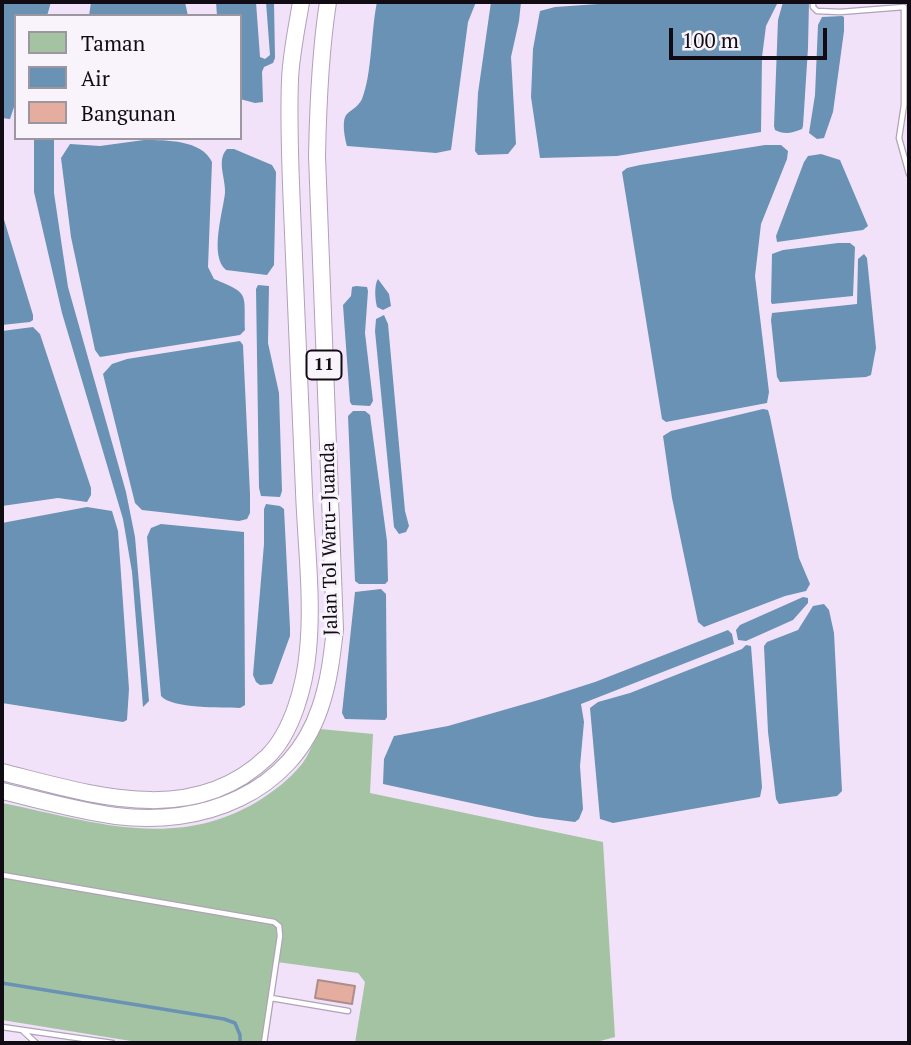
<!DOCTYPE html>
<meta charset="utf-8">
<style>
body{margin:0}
#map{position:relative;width:911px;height:1045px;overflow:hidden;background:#f1e2f9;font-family:"PT Serif",serif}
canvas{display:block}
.frame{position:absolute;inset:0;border:4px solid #110c13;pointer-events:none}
.legend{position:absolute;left:14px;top:14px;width:228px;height:126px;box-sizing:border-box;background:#f9f3fc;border:2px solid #9c979f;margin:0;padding:9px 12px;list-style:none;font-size:21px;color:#110c13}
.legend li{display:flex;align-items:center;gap:14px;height:35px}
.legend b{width:35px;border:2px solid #9c979f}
.scale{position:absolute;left:669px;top:28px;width:158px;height:32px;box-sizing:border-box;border:4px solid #110c13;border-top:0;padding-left:9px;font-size:21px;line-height:24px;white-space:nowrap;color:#110c13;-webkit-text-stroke:5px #f9f3fc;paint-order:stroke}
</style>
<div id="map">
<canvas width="911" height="1045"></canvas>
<div class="frame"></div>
<ul class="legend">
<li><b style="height:19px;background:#a4c3a2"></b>Taman</li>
<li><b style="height:19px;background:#6a92b5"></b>Air</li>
<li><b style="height:19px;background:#e5aca0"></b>Bangunan</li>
</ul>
<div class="scale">100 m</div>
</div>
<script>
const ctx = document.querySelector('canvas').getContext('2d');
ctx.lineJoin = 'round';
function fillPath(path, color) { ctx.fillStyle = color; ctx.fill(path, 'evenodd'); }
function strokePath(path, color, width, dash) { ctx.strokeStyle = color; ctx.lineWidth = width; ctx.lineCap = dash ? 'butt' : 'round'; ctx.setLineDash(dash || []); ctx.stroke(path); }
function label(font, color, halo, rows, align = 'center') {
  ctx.font = font + ' "PT Serif",serif'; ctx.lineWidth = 6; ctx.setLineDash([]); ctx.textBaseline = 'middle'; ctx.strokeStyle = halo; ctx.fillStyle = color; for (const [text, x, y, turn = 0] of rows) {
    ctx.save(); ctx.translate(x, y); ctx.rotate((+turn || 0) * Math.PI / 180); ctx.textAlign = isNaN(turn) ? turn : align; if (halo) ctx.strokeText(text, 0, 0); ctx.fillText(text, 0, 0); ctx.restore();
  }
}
fillPath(new Path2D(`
 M320,729L373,734L370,793L603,842L615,1037L593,1043H355L365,982L358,973L277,962L264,1043H143L2,1020V803C92,821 178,853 263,798C278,788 296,774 306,758C311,749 315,738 320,729Z`), '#a4c3a2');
fillPath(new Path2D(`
 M2,2H51L47,16H16V101L10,119L2,118Z
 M91,2H185L188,16H89Z
 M216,2H256L260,57L265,59L270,55L266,2H274L275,58L273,63L264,67L262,72L263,102L255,103L240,99V16H217Z
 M377,2H476L468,22L451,150L436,153L347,146C345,139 341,120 347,114C352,109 358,107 362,99C372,74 371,31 377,2Z
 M491,2H521L519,21L511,57L516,144L508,154L478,155L475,151L478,93Z
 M627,2H778L766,26L762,57L761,132L617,156L540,158L531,97L533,49L540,11L555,7Z
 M783,2H809L808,48L803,126L802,129C793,133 784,135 775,130L774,126L778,20Z
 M842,16L844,17V31L833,112L824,138L817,139L809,133L815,95L818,25L822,17Z
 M54,138V193L68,287L126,492L135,537L149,701L143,707L132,572L123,519L62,313L34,192V139Z
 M144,140C166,140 202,140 212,162L208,267L214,279C250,294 244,292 245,330L240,335L100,357L95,350L71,237L61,158L70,144L100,146Z
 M765,145H781L788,151L787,159L761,224L755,276L769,392L767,403L666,422L662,419L622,172L627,168L640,165Z
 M227,149H234L272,165L276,172L274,265L267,275L226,270C209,256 223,212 225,193C226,179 216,160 227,149Z
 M821,154L840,160L868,226L863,230L777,242L776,236L804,162L808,156Z
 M2,213L33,315V320L30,322L2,325Z
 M838,243H850L855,247L853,296L772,304L771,302L772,254L783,250Z
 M864,254L867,258L876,348L871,375L866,377L780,382L777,377L771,320L772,313L857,304L858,259Z
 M378,279L389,294L391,306L383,310L377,307C375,299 374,285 378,279Z
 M258,285L269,286L268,343L279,393L282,491L280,497L261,496L259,488L256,289Z
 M356,286L367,287L368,291L365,333L373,401L370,406L352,405L350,402L343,305L351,296L352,287Z
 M384,315L388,324L405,511L409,526L406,532L399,534L394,527L375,331L376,319Z
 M33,327L40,334L91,488V495L87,502L58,498L2,506V331Z
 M240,341L243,345L250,494V513L247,519L239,521L142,510L135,503L103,374L112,364L127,359Z
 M763,409L768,410L770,417L799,558L810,584L806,591L785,596L704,627L698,622L672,498L663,436L671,431Z
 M353,411H365L370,415L387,541L388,581L385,584H359L355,581L348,416Z
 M266,504L280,506L284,509L290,628V636L274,680L272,684L260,685L256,682L253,675L264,544V509Z
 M87,507L112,511L118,531L129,689L127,720L123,722L2,703V523Z
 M161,524L244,532L245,705L240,708C222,707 172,709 161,696L147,537L151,528Z
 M381,589L386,594L387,717L385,720L345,719L342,713L355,592Z
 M803,597L808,598V603L793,620L746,641L738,640L736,630L740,625Z
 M824,604L829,610L834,633L842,791L837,796L779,804L776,799L768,732L764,646L767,642L798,630L813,606Z
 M728,630L732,634L734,644L581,704L584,722L580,766L583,809L579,819L575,822L536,817L383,784L384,759L394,736L448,726L542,699L595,682Z
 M746,645L751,646L762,787L760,797L613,823L600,819L590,708L598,702L630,693L742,649Z`), '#6a92b5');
strokePath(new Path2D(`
 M2,983L224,1019L235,1023L240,1035V1043`), '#6a92b5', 3.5);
const building = new Path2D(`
 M318,980L355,986L352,1004L315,998Z`);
fillPath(building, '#e5aca0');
strokePath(building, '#aa8e88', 2);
const service = new Path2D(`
 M813,2V7L817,11L840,12L904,7V105L899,138L909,174
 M2,875L274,922L279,926L280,936L264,1043
 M271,998L348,1011
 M2,1027L112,1043
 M22,1030L36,1043`);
const motorway = new Path2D(`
 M2,772C90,794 192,829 267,757C293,732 305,684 308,650C313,598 306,544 304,492C300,406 296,320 293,233C291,183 288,131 290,80C291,54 297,27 301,2
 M2,791C40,800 78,811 116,816C201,827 291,794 320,708C329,682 332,656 335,629L317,156C318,105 320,53 328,2`);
strokePath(service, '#b0a2b8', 7);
strokePath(motorway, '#b0a2b8', 18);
strokePath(service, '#fff', 4.5);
strokePath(motorway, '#fff', 16);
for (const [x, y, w] of [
 [324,365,35]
]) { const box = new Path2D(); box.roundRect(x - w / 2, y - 14.5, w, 29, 5); ctx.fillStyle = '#f9f3fc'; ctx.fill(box); strokePath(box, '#110c13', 2); }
label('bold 18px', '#110c13', null, [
 ["11",324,365]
]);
label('19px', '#110c13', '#f9f3fc', [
 ["Jalan Tol Waru–Juanda",330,539,-91]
]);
</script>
